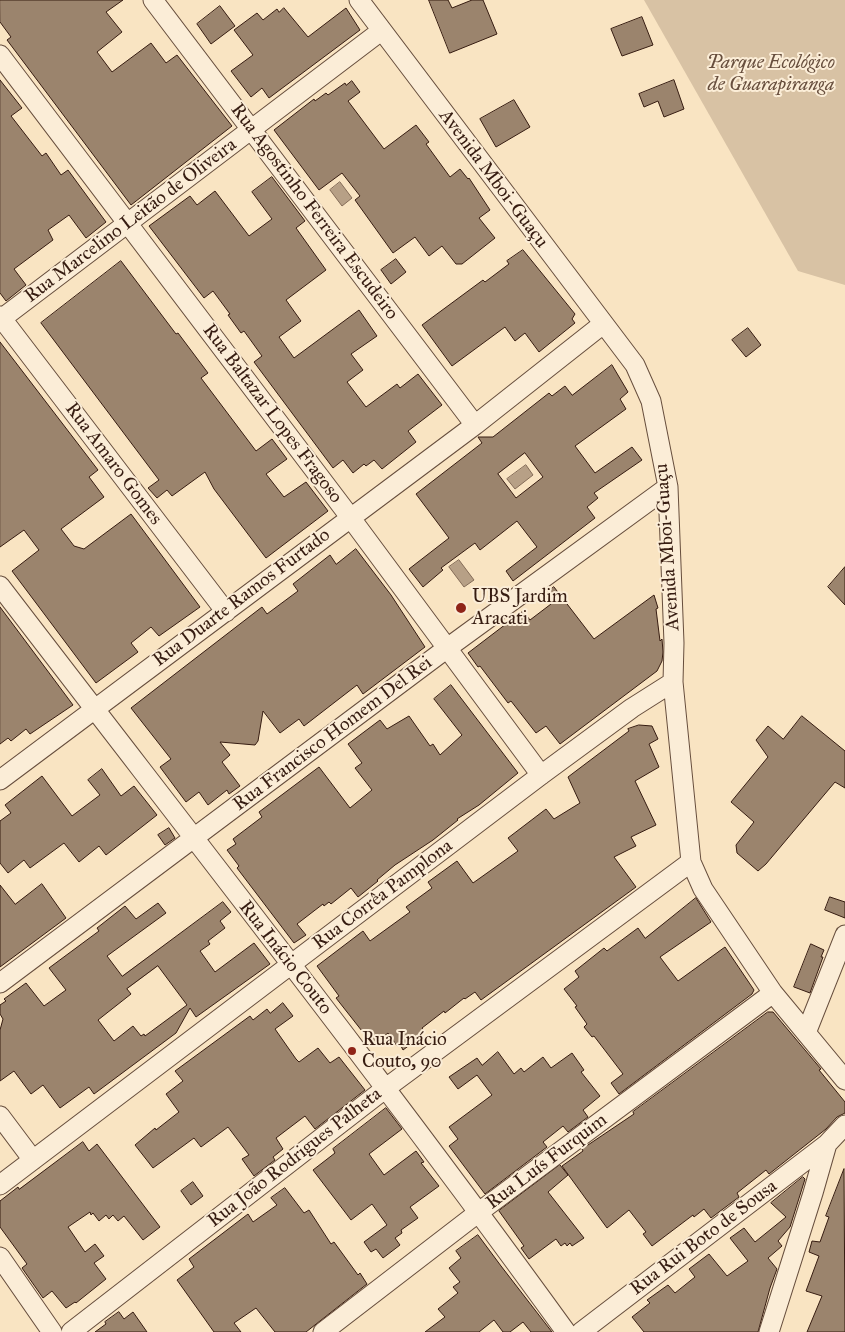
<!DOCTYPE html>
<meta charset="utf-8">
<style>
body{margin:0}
canvas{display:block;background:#f9e4c2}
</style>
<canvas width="845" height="1332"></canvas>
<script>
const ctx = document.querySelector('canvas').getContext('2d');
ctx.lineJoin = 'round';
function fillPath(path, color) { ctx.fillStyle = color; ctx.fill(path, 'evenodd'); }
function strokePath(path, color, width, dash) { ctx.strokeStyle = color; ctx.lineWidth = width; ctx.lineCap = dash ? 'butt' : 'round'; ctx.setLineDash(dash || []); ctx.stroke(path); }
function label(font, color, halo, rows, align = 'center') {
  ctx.font = font + ' "IM FELL Great Primer",serif'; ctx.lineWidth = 4; ctx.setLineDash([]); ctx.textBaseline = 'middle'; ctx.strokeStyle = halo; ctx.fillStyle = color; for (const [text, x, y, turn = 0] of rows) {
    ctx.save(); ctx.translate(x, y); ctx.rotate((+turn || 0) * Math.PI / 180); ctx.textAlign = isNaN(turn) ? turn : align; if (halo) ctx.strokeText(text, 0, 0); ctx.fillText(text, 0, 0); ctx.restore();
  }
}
fillPath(new Path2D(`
 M644,0H845V285L798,271Z`), '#d8c2a4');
const water = new Path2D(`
 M340,182L352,198L342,206L330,190Z
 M526,465L533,475L515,489L507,479Z
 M459,560L474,580L464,587L449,567Z`);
fillPath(water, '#b7a086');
strokePath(water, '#836b57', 1);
const building = new Path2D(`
 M0,0H123L106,12L122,32L97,52L112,72L151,43L166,63L177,55L232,126L131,205L7,40L11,37L0,22Z
 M429,0H448L452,8L472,0H483L497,34L450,53Z
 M220,6L235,26L211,44L197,24Z
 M284,8L308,37L346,8L360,30L269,98L262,88L251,97L231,71L253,55L234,30L257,13L263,20L277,9L279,12Z
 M642,17L653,45L622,56L611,29Z
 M0,80L22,108L11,116L42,156L46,153L61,175L68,170L106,222L86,238L69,215L48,230L53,240L14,269L26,285L6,301L0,293Z
 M674,80L684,109L664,117L658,101L644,107L639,94Z
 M352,81L360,92L348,101L384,149L416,125L429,142L426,144L450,177L460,169L468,179L469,178L490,210L479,218L495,238L462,264H456L442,246L429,256L415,237L393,253L355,200L360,196L342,173L319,190L274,130L314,99L315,101L326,93L328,95L345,83L346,85Z
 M514,100L530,127L496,147L480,119Z
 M272,177L305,221L296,228L326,270L286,300L301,321L279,337L294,358L359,310L377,336L351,354L363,370L347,382L366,407L397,384L400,388L418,374L442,405L408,431L416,442L382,469L374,460L366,466L364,464L353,473L343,460L333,468L254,362L262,356L244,331L241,333L228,315L230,314L213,291L204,298L149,226L190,196L197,205L215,191L249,236L272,219L252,192Z
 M523,250L575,314L572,319L575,323L539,352L525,333L515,341L505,327L452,366L422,325L483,280L485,282L509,264L507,261Z
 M396,259L406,272L391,284L381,270Z
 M121,261L176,334L178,333L208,373L201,378L256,451L272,439L287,459L266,474L284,497L306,482L328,511L266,558L214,489L205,472L172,496L167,490L157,498L148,488L159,480L41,323Z
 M748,328L761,345L746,357L732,340Z
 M0,342L98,470L89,477L104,497L61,529L71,542L74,546L84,549L131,514L200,607L159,636L151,627L131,643L138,652L96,683L12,571L39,550L24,530L0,547Z
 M612,365L628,392L620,399L626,409L575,446L595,473L632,447L642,460L594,493L598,498L587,507L595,518L513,581L506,571L537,547L517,521L480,550L475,543L441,568L443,570L423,587L409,569L449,538L416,494L482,443L478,437H493L549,393L552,396L565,386L572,395ZM525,453L543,477L516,498L498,474Z
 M356,549L391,595L425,647L363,694L357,685L304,726L299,719L280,733L263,711L258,741L255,745L220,742L230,755L222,762L240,786L229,794L227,790L208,805L199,792L186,802L160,767L171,759L131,708L262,607L267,614L298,591L293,584L330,555L336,564Z
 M845,567V605L828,587Z
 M554,587L594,639L654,595L658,608L656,609L660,641L662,639L663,652L662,661L657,671L560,744L546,726L536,733L511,701L508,703L480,666L478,667L468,653L523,611L530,620L551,604L544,595Z
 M0,607L73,705L30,734L26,729L11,741L8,738L0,744Z
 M451,685L518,773L479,805L457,819L458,820L433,840L395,865L377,880L378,881L358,897L351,888L331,904L329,902L324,906L323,904L297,924L306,935L294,943L237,868L239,866L227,850L236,844L233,839L262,817L259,812L319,767L350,808L372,790L355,768L362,763L348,744L380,720L387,729L409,716L430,746L433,744L440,755L462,735L434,699Z
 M802,716L845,751V788L835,782L766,864L758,871L737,853L736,845L754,822L731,802L768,757L756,740L768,726L783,739Z
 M639,725L652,726L658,739L649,744L659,767L635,781L656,825L631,837L636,846L614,857L636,887L481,1000L475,992L465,999L464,998L445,1013L444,1011L422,1028L424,1031L421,1033L423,1035L403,1050L400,1044L397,1046L388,1033L373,1045L336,998L339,996L317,966L363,931L370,941L410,912L406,907L432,888L428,882L457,861L473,883L518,851L508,838L546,809L554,819L580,803L568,777L629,731L628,729Z
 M102,769L121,796L134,786L157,815L106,855L99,846L79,862L64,843L30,868L24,860L8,873L0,863V821L11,813L5,805L42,776L72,816L100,795L88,780Z
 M169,828L175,838L165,845L158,835Z
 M42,884L66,918L0,967V885L15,904Z
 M830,897L845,902V918L825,910Z
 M696,898L711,922L660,957L678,981L725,947L754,990L752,994L619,1094L611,1083L623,1074L594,1036L592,1037L584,1027L587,1024L575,1007L577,1006L564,989L579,977L575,971L604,948L607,951L638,928L645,938Z
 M223,902L231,912L220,921L225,928L208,941L210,944L200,951L215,972L254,943L270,964L196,1017L190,1008L176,1033L94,1094L89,1087L60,1108L43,1085L31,1094L14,1071L0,1081V1030L3,1019L0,1014V1005L6,1001L4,999L26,983L44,1006L66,990L49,968L99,931L97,928L125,906L136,919L158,903L166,913L107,956L122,976ZM158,966L187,1005L145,1036L144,1034L141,1036L133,1026L114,1041L98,1020L131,994L127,989Z
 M811,944L824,950L821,957H823L810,993L794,987Z
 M283,1003L293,1016L275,1029L296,1059L299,1062L318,1048L330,1063L339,1057L365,1090L315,1129L305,1116L276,1138L283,1149L273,1157L275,1160L254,1176L242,1159L249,1155L228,1127L201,1147L194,1138L153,1168L135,1145L155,1128L156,1130L179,1112L166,1094L183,1081L175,1071L250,1016L253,1020L267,1009L270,1013Z
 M768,1012H773L821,1069L819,1070L845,1102V1113L837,1117L826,1129L769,1174L766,1170L737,1193L739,1197L711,1218L704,1209L694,1217L693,1215L652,1246L643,1234L646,1232L629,1210L607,1228L562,1166L583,1151L582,1149L634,1114L633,1112Z
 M498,1052L514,1074L521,1068L524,1072L543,1057L551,1068L572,1053L584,1070L581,1072L600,1096L583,1110L588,1117L568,1132L563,1126L543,1142L547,1147L485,1194L449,1146L458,1139L449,1127L492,1095L477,1075L458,1089L449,1077L477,1058L482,1065Z
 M386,1108L402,1129L369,1154L384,1175L416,1151L424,1162L421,1163L439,1186L410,1207L418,1218L401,1230L402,1233L395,1238L400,1245L383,1258L376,1249L371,1252L364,1242L387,1225L372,1204L351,1220L313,1170L335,1153L333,1149Z
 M83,1142L89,1151L97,1144L160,1227L143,1240L124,1216L118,1221L113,1215L109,1219L106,1215L99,1221L93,1213L91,1215L90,1212L68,1227L85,1252L95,1244L104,1256L94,1263L106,1279L76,1303L75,1302L66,1308L52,1291L43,1298L22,1268L27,1264L0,1227V1201L18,1187L19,1189Z
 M560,1165L568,1175L548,1192L584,1238L572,1246L570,1243L567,1246L565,1243L561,1246L556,1239L529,1259L521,1248L524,1246L499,1211Z
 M844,1169L845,1332H807L822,1296L806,1291L819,1256L809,1252L812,1241L820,1242L829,1217L826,1216Z
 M803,1177L805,1179L790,1227L778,1241L782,1246L768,1258L777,1269L770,1288L758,1332H644L632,1317L650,1303L647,1300L668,1285L675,1293L695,1277L689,1269L709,1254L727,1276L748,1261L730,1238L744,1228L755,1242L786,1217L771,1203Z
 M193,1182L203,1196L191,1205L181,1191Z
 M285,1188L304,1213L309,1210L331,1244L334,1242L358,1275L360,1273L367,1284L306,1332H275L256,1308L234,1323L241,1332H214L177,1280L194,1267L189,1259L248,1214L253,1222L277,1205L271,1198Z
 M478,1235L501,1266L552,1332H531L523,1322L510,1332H503L494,1320L479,1332H425L445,1317L438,1309L458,1293L453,1287L460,1282L449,1268L461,1258L456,1251Z
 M119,1312L124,1319L133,1312L147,1332H95L106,1324L105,1322Z`);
fillPath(building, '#9b846d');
strokePath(building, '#361c11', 1);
const minor = new Path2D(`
 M153,0L475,425
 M359,0L635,365L651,401L668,487L674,643L673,682L691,862L703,889L773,993L845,1080
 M0,55L350,517L541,775
 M0,316L226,612
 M0,320L381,31
 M0,586C190,834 383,1079 566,1332
 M0,780L475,425L603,324
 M0,983L446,649L668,487
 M806,1033L845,935
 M0,1116L33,1160
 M0,1185L541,775L632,708L673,682
 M0,1257L52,1332
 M71,1332L386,1088L691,862
 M323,1332L479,1212L773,993
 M581,1332L827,1144
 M769,1332L813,1193L827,1144L845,1125`);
strokePath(minor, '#674e3d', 21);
strokePath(minor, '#fbedd7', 19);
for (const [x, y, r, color] of [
 [461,608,6,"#8f2418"],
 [352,1051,5,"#8f2418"]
]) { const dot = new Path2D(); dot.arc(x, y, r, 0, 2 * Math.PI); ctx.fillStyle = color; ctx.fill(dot); strokePath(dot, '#fbedd7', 2); }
label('italic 19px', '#674e3d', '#fbedd7', [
 ["Parque Ecológico",771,63],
 ["de Guarapiranga",771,85]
]);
label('19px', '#361c11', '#fbedd7', [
 ["Avenida Mboi-Guaçu",493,179,53],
 ["Rua Agostinho Ferreira Escudeiro",314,212,53],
 ["Rua Marcelino Leitão de Oliveira",131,221,-37],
 ["Rua Baltazar Lopes Fragoso",272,414,53],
 ["Rua Amaro Gomes",113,464,53],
 ["Avenida Mboi-Guaçu",668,547,-94],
 ["Rua Duarte Ramos Furtado",242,598,-37],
 ["Rua Francisco Homem Del Rei",333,734,-37],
 ["Rua Corrêa Pamplona",383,895,-37],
 ["Rua Inácio Couto",285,958,52],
 ["Rua João Rodrigues Palheta",295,1158,-38],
 ["Rua Luís Furquim",547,1162,-37],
 ["Rua Rui Boto de Sousa",704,1238,-37]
]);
label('19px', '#361c11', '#fbedd7', [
 ["UBS Jardim",472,597],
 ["Aracati",472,619],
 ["Rua Inácio",362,1040],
 ["Couto, 90",362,1062]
], 'left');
</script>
